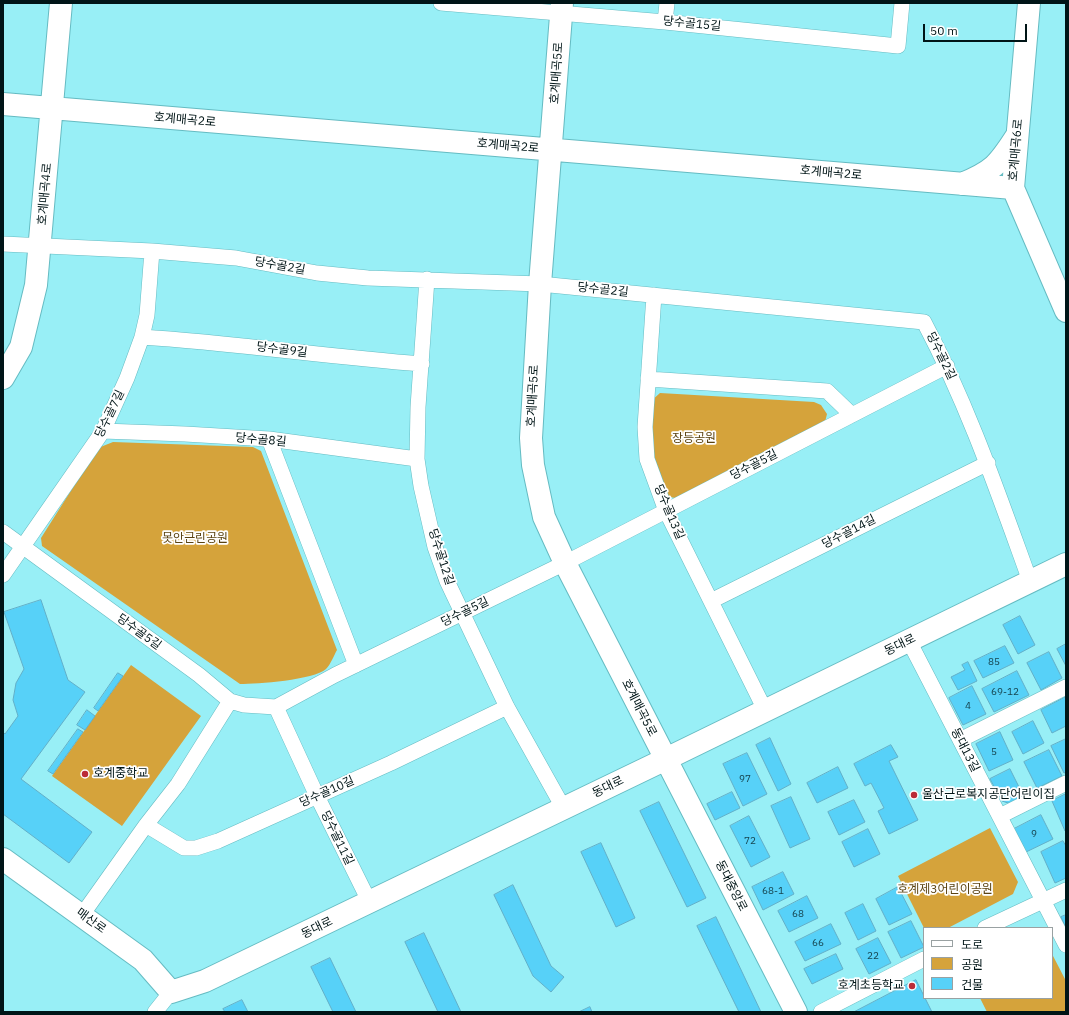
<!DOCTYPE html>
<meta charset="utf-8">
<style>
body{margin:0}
#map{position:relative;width:1069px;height:1015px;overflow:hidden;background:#98eff6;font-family:"IBM Plex Sans","Noto Sans KR",sans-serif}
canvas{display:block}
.frame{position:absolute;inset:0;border:4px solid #001517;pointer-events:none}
.legend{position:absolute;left:923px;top:927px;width:130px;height:72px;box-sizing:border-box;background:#fff;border:1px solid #99a1a2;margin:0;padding:5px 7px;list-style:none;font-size:12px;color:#001517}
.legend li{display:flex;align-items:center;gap:8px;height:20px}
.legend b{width:20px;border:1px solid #99a1a2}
.scale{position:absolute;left:923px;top:24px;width:104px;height:18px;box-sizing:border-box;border:2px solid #001517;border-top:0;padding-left:5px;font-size:12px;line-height:14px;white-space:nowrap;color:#001517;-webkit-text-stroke:3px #fff;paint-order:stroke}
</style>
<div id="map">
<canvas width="1069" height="1015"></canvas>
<div class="frame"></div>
<ul class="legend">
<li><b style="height:5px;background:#fff"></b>도로</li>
<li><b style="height:11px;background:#d5a33b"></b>공원</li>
<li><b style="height:11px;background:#57d1f8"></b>건물</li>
</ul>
<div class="scale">50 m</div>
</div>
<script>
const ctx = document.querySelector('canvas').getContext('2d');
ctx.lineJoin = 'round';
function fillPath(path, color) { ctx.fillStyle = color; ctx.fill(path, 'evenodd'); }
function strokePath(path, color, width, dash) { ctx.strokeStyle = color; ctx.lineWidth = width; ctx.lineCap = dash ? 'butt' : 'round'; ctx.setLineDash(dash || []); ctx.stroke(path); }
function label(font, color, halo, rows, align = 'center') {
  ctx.font = font + ' "IBM Plex Sans","Noto Sans KR",sans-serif'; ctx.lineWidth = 3.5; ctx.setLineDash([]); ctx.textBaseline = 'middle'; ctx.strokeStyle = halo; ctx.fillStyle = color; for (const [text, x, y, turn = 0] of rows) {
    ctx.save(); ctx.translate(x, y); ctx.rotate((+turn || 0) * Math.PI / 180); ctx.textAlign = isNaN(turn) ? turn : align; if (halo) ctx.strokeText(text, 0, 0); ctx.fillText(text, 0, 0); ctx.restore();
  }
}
fillPath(new Path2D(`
 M660,393L814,402L821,405L827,414L825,422L675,498L665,496L652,454L650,402Z
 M113,442L253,447L261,451L337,650C334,655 331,664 326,669C314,680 257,684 240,684L42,546L41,538L98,448Z
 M131,665L201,716L122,826L52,776Z
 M990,828L1018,882L1013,894L948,928H924L898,876Z
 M1052,954L1066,981V1012H987L980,998H1052Z`), '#d5a33b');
const building = new Path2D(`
 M41,600L68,680L85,692L21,779L92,832L69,863L3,814V732L5,734L18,716L13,700L16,683L24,669L4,612Z
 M1020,616L1035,645L1018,654L1003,625Z
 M1066,644V666L1057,649Z
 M1005,646L1014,663L983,678L974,661Z
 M1049,652L1062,678L1041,690L1027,663Z
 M968,662L977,681L958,690L951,677L965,670L962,665Z
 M1017,671L1029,695L994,712L982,689Z
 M118,673L123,676L98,711L94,708Z
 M972,686L986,714L963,725L949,698Z
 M1066,697V726L1052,733L1041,710Z
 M87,710L95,716L85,730L77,725Z
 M1033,721L1044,743L1023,754L1012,732Z
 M78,729L83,732L53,774L48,771Z
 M1000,732L1013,760L989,771L976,744Z
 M770,738L791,784L778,791L756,745Z
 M1066,739V772L1064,773L1051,746Z
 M891,745L898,757L889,761L918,820L889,834L878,811L884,808L871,783L865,786L854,764Z
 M1049,750L1062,776L1037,788L1024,762Z
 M747,753L767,794L743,806L723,764Z
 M838,767L848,788L817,803L807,783Z
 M1010,769L1024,797L1011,804L1002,801L990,779Z
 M732,792L740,808L715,820L707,804Z
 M1066,794V831H1065L1052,801Z
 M791,797L810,839L790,848L771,806Z
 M854,800L865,822L839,835L828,812Z
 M659,802L706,898L687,907L640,811Z
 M1041,815L1053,839L1026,852L1014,829Z
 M749,816L770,857L751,867L730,826Z
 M868,829L880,854L854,867L842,842Z
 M1063,841L1066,846V878L1055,883L1041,852Z
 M601,843L635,918L616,927L581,852Z
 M783,872L794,894L763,910L752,887Z
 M513,885L551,966L564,977L551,992L533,976L494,895Z
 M898,887L912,914L889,925L876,899Z
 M807,896L818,918L789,932L778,911Z
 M863,904L876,931L858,940L845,913Z
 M1066,915V928L1061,917Z
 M716,917L761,1012H739L697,926Z
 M911,921L924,947L901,958L888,932Z
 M831,924L841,944L805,961L795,942Z
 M424,933L461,1012H438L405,942Z
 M878,938L891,963L869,974L856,949Z
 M836,954L843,969L812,984L804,969Z
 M330,958L356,1012H333L311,967Z
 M916,980L932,1012H854Z
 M242,1000L248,1012H225L223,1009Z
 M590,1007L592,1012H579Z`);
fillPath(building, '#57d1f8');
strokePath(building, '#62afc8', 1);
const street = new Path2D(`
 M441,3L665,22L898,46L902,3
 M665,22L667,3
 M3,244L152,251L236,258L317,273L368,278L540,284L924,322C968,405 998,493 1030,581
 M427,279L418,407L417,459L421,486L435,547L447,581L507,707L564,809
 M654,295L645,427L647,459L666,511L765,710
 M142,337C235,343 328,357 422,364
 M648,379L827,391L852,415
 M103,431L185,434L269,439L417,459
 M269,439L356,665
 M3,532L199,675L230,701L244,705L276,707L335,675L565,563L947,366
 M3,575L103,431L127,378L142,337L147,315L152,251
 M711,601L988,463
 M909,641L1066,945
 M276,707L317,796L370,903
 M960,740L1066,687
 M1000,816L1066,783
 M146,825L184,848H196L218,841L391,763L507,707
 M82,915L146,825L178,784L230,701
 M985,928L1066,890
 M155,1012L171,992
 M821,1012L924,959`);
const secondary = new Path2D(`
 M562,3L540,284L531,438L533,465L544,517L565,563L796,1012
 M1029,3L1013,188L1066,311
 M3,104L1013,188
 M962,184C993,171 998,165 1016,137
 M3,378L21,347L36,285L61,3
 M3,859L143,960L171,992L205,981L666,759L1066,564`);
strokePath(street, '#65bbc2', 16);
strokePath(secondary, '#65bbc2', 24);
strokePath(street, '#fff', 15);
strokePath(secondary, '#fff', 22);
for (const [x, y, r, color] of [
 [85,774,4,"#bb2b37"],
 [914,795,4,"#bb2b37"],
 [912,986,4,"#bb2b37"]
]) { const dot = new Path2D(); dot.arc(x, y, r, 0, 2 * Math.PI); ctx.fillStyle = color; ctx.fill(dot); strokePath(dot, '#fff', 1.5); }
label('10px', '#16444f', null, [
 ["85",994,662],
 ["69-12",1005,692],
 ["4",968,706],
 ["5",994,752],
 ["97",745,779],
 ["9",1034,834],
 ["72",750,841],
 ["68-1",773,891],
 ["68",798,914],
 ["66",818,943],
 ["22",873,956]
]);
label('12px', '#001517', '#fff', [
 ["당수골15길",692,24,6],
 ["호계매곡5로",557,73,-86],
 ["호계매곡2로",185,120,5],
 ["호계매곡2로",508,146,5],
 ["호계매곡6로",1016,150,-85],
 ["호계매곡2로",831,173,5],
 ["호계매곡4로",45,194,-85],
 ["당수골2길",280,266,10],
 ["당수골2길",603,290,6],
 ["당수골9길",282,350,7],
 ["당수골2길",941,356,64],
 ["호계매곡5로",533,396,-87],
 ["당수골7길",110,414,-64],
 ["당수골8길",261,440,5],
 ["당수골5길",754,465,-27],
 ["당수골13길",669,512,67],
 ["당수골14길",849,532,-27],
 ["당수골12길",441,557,72],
 ["당수골5길",465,612,-26],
 ["당수골5길",139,632,36],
 ["동대로",900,645,-26],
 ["호계매곡5로",639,708,63],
 ["동대13길",965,750,63],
 ["동대로",608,787,-26],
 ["당수골10길",327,792,-24],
 ["당수골11길",337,838,64],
 ["동대중앙로",731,886,63],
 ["매산로",91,921,36],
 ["동대로",317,928,-26]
]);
label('12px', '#5b4312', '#fff', [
 ["장등공원",694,439],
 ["못안근린공원",195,539],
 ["호계제3어린이공원",945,890]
]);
label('12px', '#001517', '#fff', [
 ["호계중학교",93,774],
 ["울산근로복지공단어린이집",922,795],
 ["호계초등학교",904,986,"right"]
], 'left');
</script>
